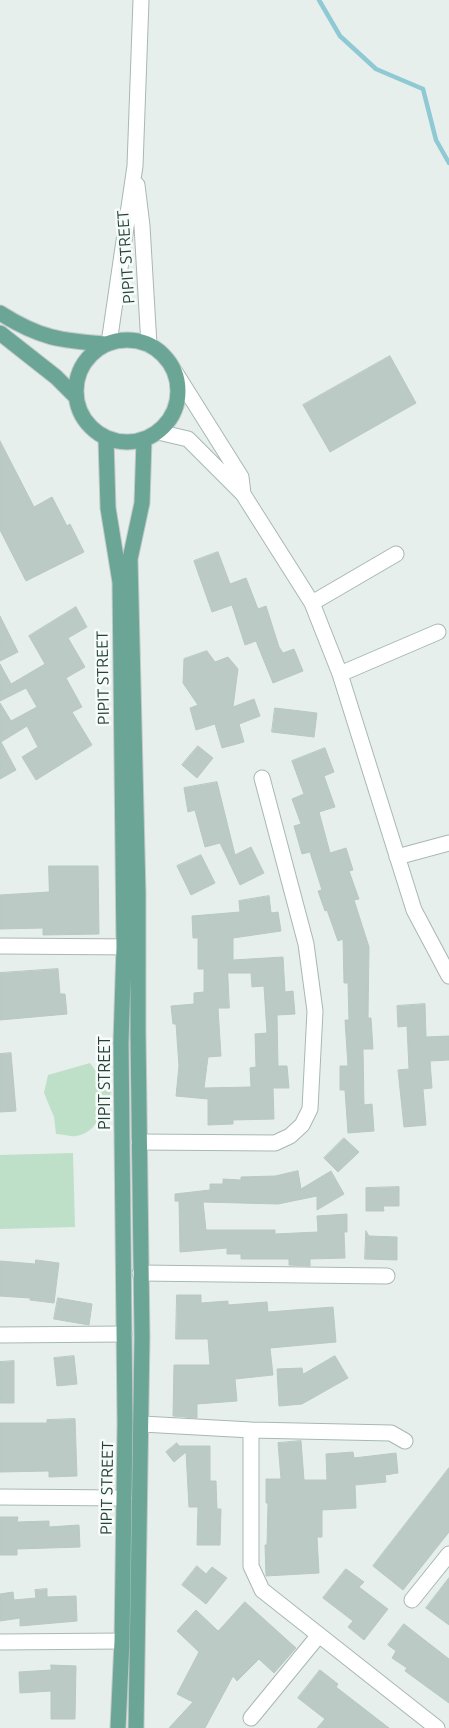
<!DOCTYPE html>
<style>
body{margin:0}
canvas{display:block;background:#e6efeb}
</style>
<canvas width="449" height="1728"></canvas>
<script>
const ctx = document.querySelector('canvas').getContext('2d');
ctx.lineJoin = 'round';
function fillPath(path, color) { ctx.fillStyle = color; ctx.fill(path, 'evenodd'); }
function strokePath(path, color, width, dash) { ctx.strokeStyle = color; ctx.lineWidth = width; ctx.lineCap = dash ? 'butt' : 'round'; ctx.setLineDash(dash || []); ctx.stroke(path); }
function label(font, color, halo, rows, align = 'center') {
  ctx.font = font + ' Ubuntu,sans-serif'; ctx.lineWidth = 5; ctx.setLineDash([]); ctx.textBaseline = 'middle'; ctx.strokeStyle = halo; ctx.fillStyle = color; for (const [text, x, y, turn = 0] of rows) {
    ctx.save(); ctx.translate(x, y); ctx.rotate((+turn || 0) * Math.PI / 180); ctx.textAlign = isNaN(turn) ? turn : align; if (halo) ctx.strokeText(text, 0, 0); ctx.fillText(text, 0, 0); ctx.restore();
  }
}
fillPath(new Path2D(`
 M90,1063L111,1092C105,1109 97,1133 76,1136C70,1137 62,1134 56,1134L54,1117L44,1093L48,1075Z
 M73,1153L75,1227L0,1229V1155Z`), '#bfe0c8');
strokePath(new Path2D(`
 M319,0L340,36L376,69L423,89L436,140L449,163`), '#8ec9d4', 4.5);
const building = new Path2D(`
 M390,356L416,403L330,452L303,405Z
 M0,441L34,507L52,497L67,526L70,524L84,552L26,581L0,530Z
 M218,552L230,584L246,578L258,609L266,606L279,647L283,653L294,649L303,671L273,683L256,641L245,645L232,605L212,612L194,561Z
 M76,607L87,627L68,638L85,667L66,678L82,707L72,712L92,745L36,780L22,757L38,747L27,726L1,742L16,770L0,779V703L11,721L37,707L26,688L0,701V664L11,684L45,664L29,636Z
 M0,616L18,652L0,661Z
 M207,651L215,662L228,657L238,669L233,707L254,699L260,716L239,724L244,742L222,748L215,724L196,730L190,708L198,705L183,683L184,659Z
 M275,708L317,713L314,737L272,732Z
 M198,746L213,758L197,778L182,765Z
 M325,748L334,772L324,776L335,807L319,812L330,853L346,848L353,870L349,871L359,899L354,900L369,947L368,1018H371L373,1049H363L364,1105L372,1104L374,1131L348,1133L345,1090H340V1066H348L345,1020H349L348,983H344L343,939L338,941L327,910L325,911L318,891L322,890L310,852L302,854L294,826L301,824L292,799L304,794L292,761Z
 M217,782L235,855L251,847L264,873L240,885L220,843L205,847L195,810L188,812L184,788Z
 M201,855L215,883L191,895L177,866Z
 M49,866H98L99,934L43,935V928L0,929V895L49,892Z
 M269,896L271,913L278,912L281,931L233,938V960L283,957L285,992L293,991L295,1014L277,1015L278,1066H287L289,1088H273L274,1119L233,1120V1124L208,1125V1099L176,1096L179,1066L176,1024H173L171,1006L194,1004V993L204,992V969H198V938H193L192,916L240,912L239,901ZM228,973H251L252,987L264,986L267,1033L255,1034L256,1067L250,1068L251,1087L204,1088L208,1057L221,1056L218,1008H229Z
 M58,969L60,994H65L67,1014L0,1020V973Z
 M425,1004L426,1037L449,1036V1060L430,1061L432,1088L423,1089L426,1125L404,1127L398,1070L409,1069L407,1026L398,1027L397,1006Z
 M11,1053L16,1111L0,1112V1054Z
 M344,1138L359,1152L338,1172L324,1158Z
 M298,1171L301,1189L331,1171L344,1194L317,1210V1196L278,1204L203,1202L206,1230H275V1234L318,1232L317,1216L347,1214V1232H344L345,1258L310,1259V1266L289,1265V1259H241V1254H227V1248L180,1252L179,1201H175V1194L210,1190V1184H223V1179L241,1180V1177L275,1176Z
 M399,1187V1206H383L384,1211H366V1188Z
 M366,1231L369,1236L397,1237V1260L365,1259Z
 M36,1260L59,1263L54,1303L30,1300V1298L0,1296V1261L35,1264Z
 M177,1295H201V1303L228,1301V1305L267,1302L268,1312L333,1307L336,1342L270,1348L273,1375L235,1379L237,1401L197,1404V1418L173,1416L174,1365H210L208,1339H176Z
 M58,1298L92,1304L89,1325L54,1319Z
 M74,1356L77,1384L57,1386L54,1358Z
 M335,1356L348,1378L302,1404L279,1406L277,1369L302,1368L303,1374Z
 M14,1361V1403H0V1362Z
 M75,1419L77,1476L49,1477V1471L0,1472V1423H47V1420Z
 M301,1441L304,1480H327L326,1454L353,1452L354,1458L396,1453L398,1473L385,1475L386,1482L355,1485L356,1508L322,1510V1537H317L319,1573L266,1576L265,1545H267L268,1503H266V1479H281L278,1443Z
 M177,1443L179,1446H210V1481H216L217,1509H221L220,1545H197L198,1507H189L186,1452L174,1462L166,1452Z
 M449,1468V1532L403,1590L373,1566Z
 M0,1517H18L17,1522L49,1521V1527L79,1525L80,1547L17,1549V1555H0Z
 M197,1566L206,1574L212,1567L227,1578L206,1604L182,1585Z
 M346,1569L364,1582L359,1587L388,1609L364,1640L348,1627L353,1621L323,1598Z
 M449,1578V1625L426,1608Z
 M47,1589V1597L76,1596L77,1621L20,1626V1618L0,1621V1594L13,1592L14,1600L36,1598L35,1590Z
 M245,1602L296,1648L274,1673L259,1659L237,1681L233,1676L205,1728H169L193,1702L177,1694L199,1652L177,1631L196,1610L218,1631Z
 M404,1624L449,1659V1703L405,1671L407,1668L392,1658L396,1651L388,1645Z
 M51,1665L76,1666L75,1719H51V1691L20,1693L19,1672L51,1670Z
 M320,1670L338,1684L336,1687L389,1728H317L325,1719L298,1698Z`);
fillPath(building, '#bbcac4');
strokePath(building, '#b8c9c2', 1);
const minor = new Path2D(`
 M137,185L142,226L149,345
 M109,343L135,166L141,0
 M175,372L241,477L243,494
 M158,432L188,439L243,494L312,603L340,674L414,910L449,976
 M312,603L396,554
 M340,674L438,632
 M397,857L449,843
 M0,946L136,947
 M139,1142L275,1143L290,1136L302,1125L310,1109L315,1011L306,944L262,778
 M140,1273L387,1276
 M0,1335L124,1334
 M142,1424L251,1430L391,1433L405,1441
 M251,1430V1566L262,1590L437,1728
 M0,1497L124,1498
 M412,1600L449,1554
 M0,1642L122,1641
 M251,1718L319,1635`);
const major = new Path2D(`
 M0,313C39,338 61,341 107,344
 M0,333L56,377L75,396
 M76 391a51 51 0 1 1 102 0a51 51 0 1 1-102 0Z
 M106,439L108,508L120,582L124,947L121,1042L125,1424L122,1641L118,1728
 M136,1728L142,1337L138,1033V894L130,559L142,503L144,440`);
strokePath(minor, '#a8b8b2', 17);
strokePath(major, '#c2cac8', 17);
strokePath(minor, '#fff', 15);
strokePath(major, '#6aa596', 15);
label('16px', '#24423a', '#f7fbf9', [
 ["PIPIT STREET",126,257,-94],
 ["PIPIT STREET",103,678,-91],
 ["PIPIT STREET",105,1083,-90],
 ["PIPIT STREET",107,1488,-89]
]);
</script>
